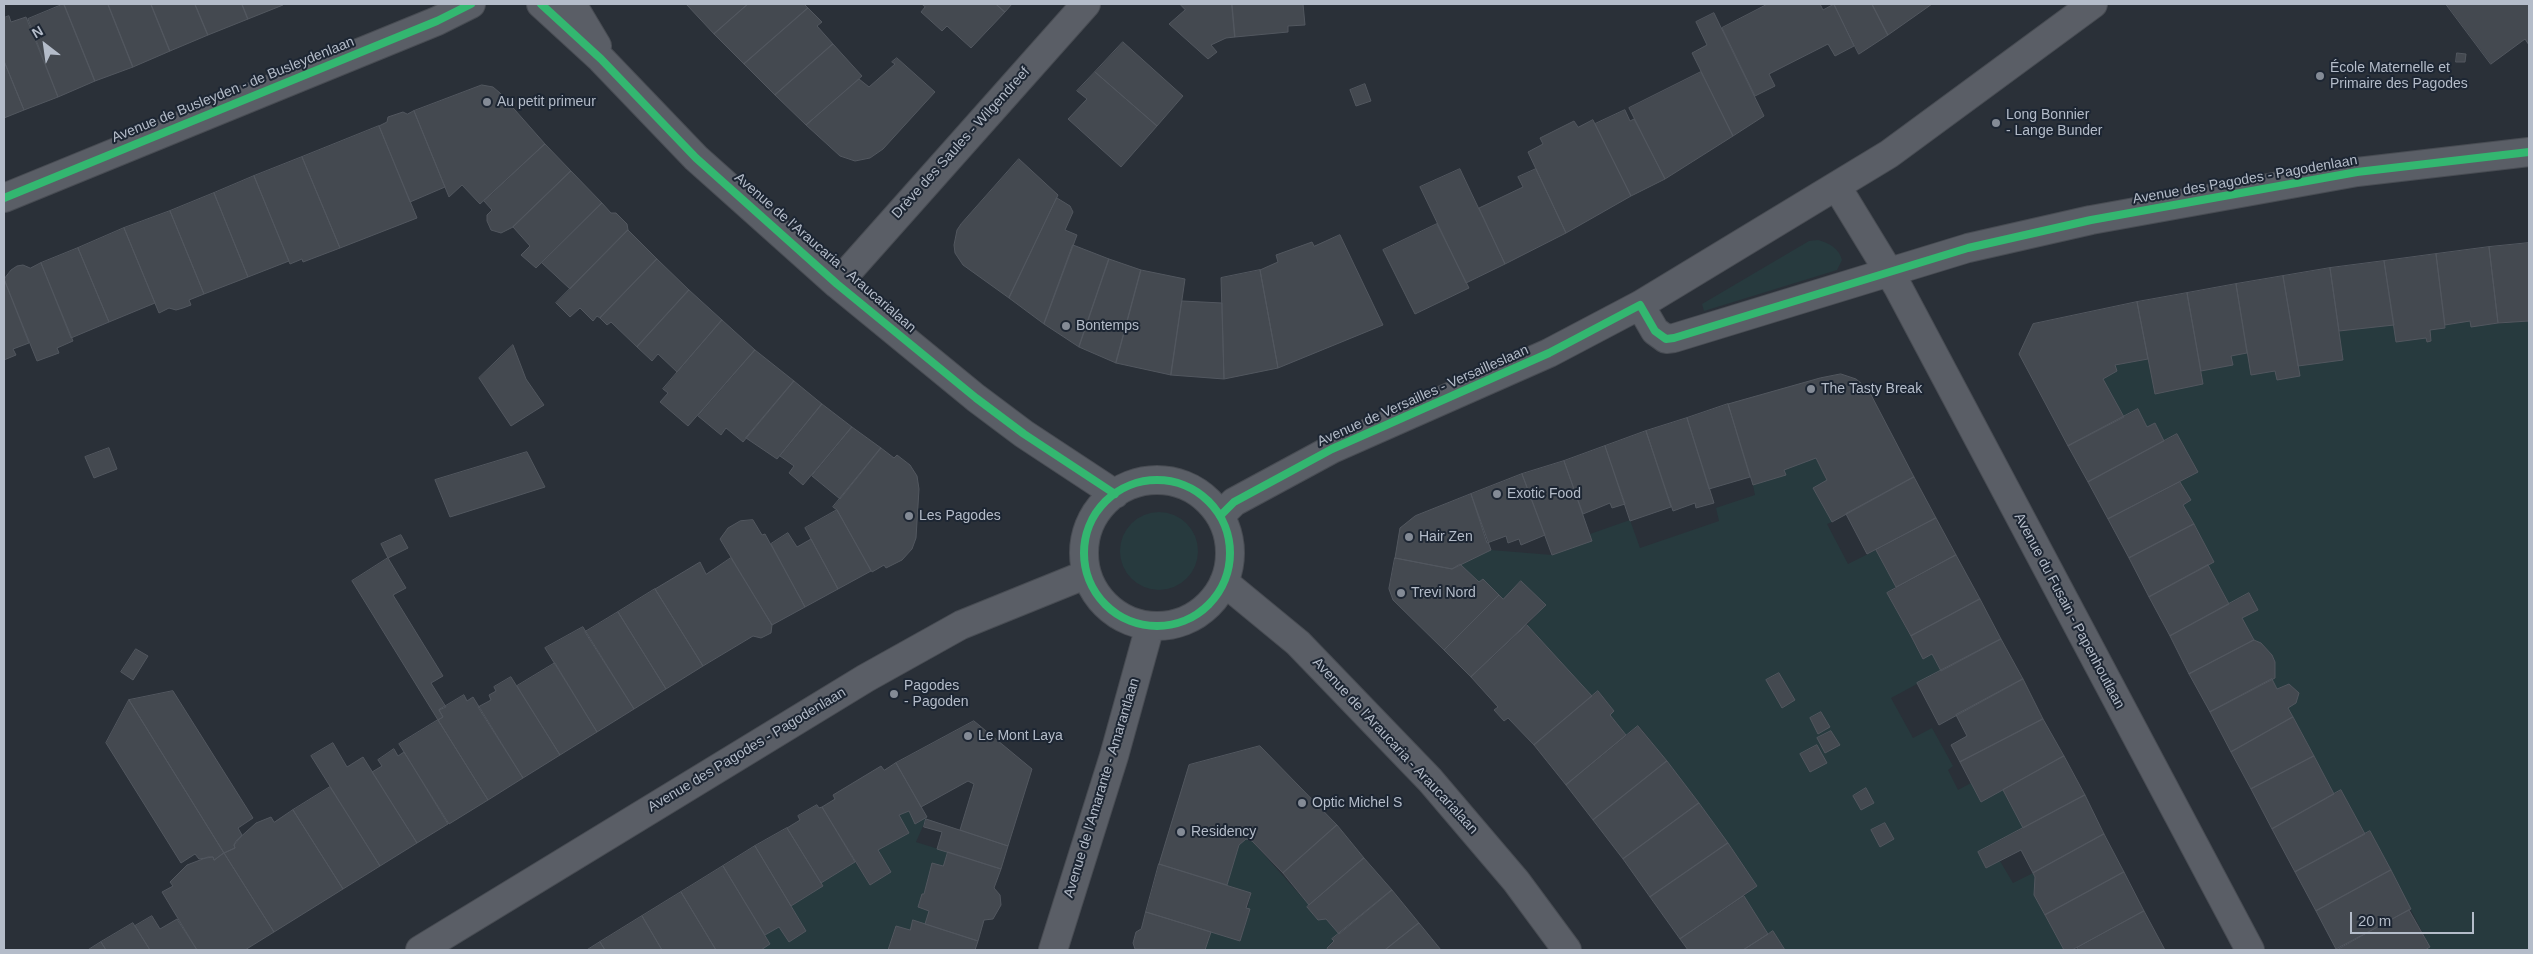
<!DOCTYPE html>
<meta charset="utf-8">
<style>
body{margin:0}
#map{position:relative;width:2533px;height:954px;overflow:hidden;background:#2a3038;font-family:Arial,sans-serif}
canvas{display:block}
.frame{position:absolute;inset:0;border:5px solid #b4bcc9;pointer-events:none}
.north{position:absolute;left:20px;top:20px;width:50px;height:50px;-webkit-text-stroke:4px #1d2633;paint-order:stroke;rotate:330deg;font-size:14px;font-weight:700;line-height:20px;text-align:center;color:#b4bcc9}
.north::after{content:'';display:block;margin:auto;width:18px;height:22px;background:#b4bcc9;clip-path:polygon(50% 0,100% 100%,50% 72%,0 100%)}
.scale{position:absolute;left:2350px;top:912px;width:124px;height:22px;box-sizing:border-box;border:2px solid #b4bcc9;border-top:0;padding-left:6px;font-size:15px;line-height:18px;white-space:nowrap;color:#b4bcc9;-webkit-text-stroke:4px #1d2633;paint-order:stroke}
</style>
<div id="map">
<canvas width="2533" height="954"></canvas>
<div class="frame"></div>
<div class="north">N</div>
<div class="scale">20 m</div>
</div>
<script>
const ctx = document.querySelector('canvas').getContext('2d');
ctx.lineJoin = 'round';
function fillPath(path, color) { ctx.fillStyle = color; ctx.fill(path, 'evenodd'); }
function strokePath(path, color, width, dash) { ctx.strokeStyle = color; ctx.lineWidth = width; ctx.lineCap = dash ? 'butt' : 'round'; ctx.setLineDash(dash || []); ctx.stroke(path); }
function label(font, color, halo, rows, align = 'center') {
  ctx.font = font + ' Arial,sans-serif'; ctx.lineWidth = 4; ctx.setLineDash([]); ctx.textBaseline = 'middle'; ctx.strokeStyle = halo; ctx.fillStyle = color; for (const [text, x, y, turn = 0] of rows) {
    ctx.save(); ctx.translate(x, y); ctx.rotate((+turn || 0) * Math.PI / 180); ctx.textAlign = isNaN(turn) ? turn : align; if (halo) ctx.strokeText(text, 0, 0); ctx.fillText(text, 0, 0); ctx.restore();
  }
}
fillPath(new Path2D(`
 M1818,240C1829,243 1839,248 1842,260L1837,270L1704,311L1702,304L1809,241Z
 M2470,321L2471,326L2529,321V950H2425L2430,947L2371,833L2365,834L2341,790L2334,794L2288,708L2296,703L2299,693L2289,684L2277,689L2272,679L2275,678V662L2272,655L2261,643L2254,640L2242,618L2258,610L2250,594L2229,604L2208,565L2214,562L2183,505L2191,500L2180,482L2197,472L2177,434L2164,441L2155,423L2147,427L2138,409L2124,417L2103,379L2116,371L2115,365L2148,359L2155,394L2203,384L2201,371L2233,365L2231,356L2247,353L2252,375L2275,371L2277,380L2299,376L2298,366L2343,360L2339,331L2394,325L2396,342L2426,338L2427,342L2431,341L2430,330L2445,328V325Z
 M1816,458L1827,480L1814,488L1832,522L1827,524L1848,564L1876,550L1896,587L1887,593L1923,659L1932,654L1941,671L1891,698L1913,738L1932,728L1953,766L1948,770L1958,790L1971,783L1981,802L2003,790L2023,828L1978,853L1986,868L2000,861L2013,883L2033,873L2035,877L2034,895L2064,950H1785L1773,931L1768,934L1744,896L1757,886L1699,803L1639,726L1626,735L1610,715L1614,711L1599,692L1591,696L1527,625L1545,605L1521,581L1503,599L1479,582L1460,564L1491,550L1552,555L1592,541L1590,534L1630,520L1640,548L1719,521L1716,508L1755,495L1753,485L1785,475L1784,470Z
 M1120 551a39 39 0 1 1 78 0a39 39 0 1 1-78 0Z
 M909,811L916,824L927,817L916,842L948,852L943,866L932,863L924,894H922L918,907L929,911L925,924L913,920L910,930L896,926L888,950H761L770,944L765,935L779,927L789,942L806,931L791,906L823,886L821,883L855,862L870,885L891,872L878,850L909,833L899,815Z
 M1246,839L1252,841L1309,905L1307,907L1318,920L1326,919L1339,934L1327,948L1328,950H1205L1211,932L1240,941L1251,893L1227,885L1239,845Z`), '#273a3e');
const building = new Path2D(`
 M64,4L95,81L58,97L28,19Z
 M64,4H108L133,67L95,81Z
 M108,4H151L170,51L133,67Z
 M151,4H195L208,35L170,51Z
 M195,4H242L248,19L208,35Z
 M242,4H283V5L248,19Z
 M688,4H748L714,34L687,5Z
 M748,4H804L808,8L744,64L714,34Z
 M922,4H996L1005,12L971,48L947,26L942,31L921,12L925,7Z
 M996,4H1012L1005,12Z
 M1180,4H1232L1235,37L1226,38L1211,45L1217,52L1208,59L1169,24L1185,10Z
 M1232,4H1303L1305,25L1288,26V32L1235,37Z
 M1768,4H1820L1823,10L1834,4L1854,46L1835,56L1828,44L1769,74L1775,86L1755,96L1722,28Z
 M1834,4H1872L1888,35L1859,54Z
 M1872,4H1932L1888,35Z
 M2446,4H2529V45L2525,39L2491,64Z
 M808,8L822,22L817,26L833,44L775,95L744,64Z
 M1714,13L1764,116L1733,136L1692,53L1707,45L1696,22Z
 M9,16L11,22L26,17L58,97L24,110L4,61V18Z
 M1123,42L1183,96L1157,126L1095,72Z
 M833,44L862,76L806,125L775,95Z
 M2457,53L2466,54L2465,62H2456Z
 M897,58L935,92L883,149L870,158L855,161L840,156L806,125L859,79L869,87L895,64L892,62Z
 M4,61L24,110L4,118Z
 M1095,72L1157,126L1121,167L1068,119L1087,99L1077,91Z
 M1701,72L1733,136L1665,179L1629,108Z
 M1365,84L1371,101L1356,106L1350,90Z
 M482,85L493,87L500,93L545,144L480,204L462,185L449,197L414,111Z
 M1625,110L1630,121L1634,119L1665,179L1631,196L1595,124Z
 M414,111L445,187L410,202L379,126L387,122L388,117L403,112L407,114Z
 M1593,120L1631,196L1566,233L1528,152L1543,144L1540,138L1574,121L1578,127Z
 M379,126L417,218L340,248L302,157Z
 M545,144L571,171L513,227L501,233L491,230L487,221V215L492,210L484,201Z
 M302,157L340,248L303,262L302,259L290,264L254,176Z
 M1019,159L1058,195L1009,298L963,265L955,253L954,245L957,230L961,224Z
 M1460,169L1505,264L1466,283L1420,187Z
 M1536,169L1566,233L1505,264L1479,208L1523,187L1518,177Z
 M571,171L602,203L536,268L521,255L530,246L513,227Z
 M254,176L289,261L248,277L214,193Z
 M214,193L248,277L204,294L170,211Z
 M1057,198L1070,206L1073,212L1065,230L1077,235L1044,324L1009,298Z
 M602,203L611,213H616L627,224L628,230L570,289L542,263Z
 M170,211L204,294L189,300L191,305L183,308L176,310L169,308L159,313L124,228Z
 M1437,224L1469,288L1415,314L1383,250Z
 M124,228L155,303L109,322L78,248Z
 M628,230L657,259L600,318L597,316L593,321L580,308L570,317L556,303Z
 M1340,235L1383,325L1278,368L1260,270L1278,262L1276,255L1312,242L1314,246Z
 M2529,243V321L2498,323L2489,247Z
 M1073,245L1109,259L1079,347L1044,324Z
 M2489,247L2498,323L2471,327L2470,321L2445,325L2436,254Z
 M78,248L109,322L71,338L41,263Z
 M2436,254L2445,328L2430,330L2431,341L2427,342L2426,338L2396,342L2384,261Z
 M657,259L689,290L637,347L611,322L607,325L600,318Z
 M1109,259L1141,270L1116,363L1079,347Z
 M2384,261L2394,325L2339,331L2330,268Z
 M41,263L73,341L57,348L59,353L37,361L4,279L11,270L17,266L23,265L30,268Z
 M2330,268L2343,360L2298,366L2283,276Z
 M1141,270L1185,279L1171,375L1116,363Z
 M1260,270L1278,368L1224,379L1221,278Z
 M2283,276L2300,376L2277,380L2275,371L2251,375L2236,284Z
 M4,279L29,343L13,349L16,355L4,360Z
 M2236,284L2247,353L2231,356L2233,365L2201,371L2187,293Z
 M689,290L722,320L677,372L658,354L652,361L637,347Z
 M2187,293L2203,384L2155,394L2137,302Z
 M1182,301L1222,303L1224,379L1171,375Z
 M2137,302L2148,359L2115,365L2117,371L2103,379L2124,417L2068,446L2019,354L2033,324Z
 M722,320L755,350L688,426L660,402L668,393L663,389Z
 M513,345L526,379L544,405L511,426L479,378Z
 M755,350L794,381L743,442L726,428L721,435L698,416Z
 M1841,374L1856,379L1868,389L1914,477L1832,522L1813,488L1827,480L1816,458L1784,470L1786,475L1753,485L1728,404L1820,378Z
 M794,381L822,404L777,459L746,438Z
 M822,404L852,427L803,485L789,473L794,466L780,456Z
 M1728,404L1750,477L1709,489L1687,418Z
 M2138,409L2147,427L2155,423L2164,441L2088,482L2068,446Z
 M1687,418L1714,503L1696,508L1695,503L1673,511L1646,431Z
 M852,427L881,448L840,499L812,476Z
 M1646,431L1671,507L1630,521L1605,446Z
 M2177,434L2198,472L2108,519L2088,482Z
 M1605,446L1625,504L1612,508L1610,503L1583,514L1564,461Z
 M109,448L117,469L94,478L85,457Z
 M881,448L894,458L897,455L910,465L917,476L919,489L916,538L912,549L902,560L886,568L884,565L872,572L837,510L833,507Z
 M527,452L545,487L450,517L435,480Z
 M1564,461L1592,541L1552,555L1522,474Z
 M1522,474L1545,535L1521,545L1519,539L1508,543L1506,536L1487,543L1471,494Z
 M1914,477L1936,518L1867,554L1846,514Z
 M2180,482L2191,500L2183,505L2194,524L2129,558L2108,519Z
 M1471,494L1491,550L1452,569L1395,558L1400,528L1415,516Z
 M837,510L871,571L838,589L805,528Z
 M1936,518L1956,555L1896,587L1876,550Z
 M753,520L762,535L765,534L805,607L772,625L720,539L728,528L740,521Z
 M2194,524L2214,562L2149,597L2129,558Z
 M788,533L797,547L811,539L838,589L805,607L771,544Z
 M401,535L408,548L388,558L381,544Z
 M1956,555L1980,599L1911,636L1887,593Z
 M388,558L406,588L393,595L443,676L431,683L446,707L439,710L443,717L438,720L352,581Z
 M731,558L772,625L771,633L761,638L753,636L703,666L655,589L700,562L706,574Z
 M1395,558L1452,569L1460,564L1479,582L1483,579L1499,595L1444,650L1393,600L1389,589Z
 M2208,565L2229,604L2170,636L2149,597Z
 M1521,581L1546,605L1471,677L1444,650L1499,595L1503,599Z
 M655,589L703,666L666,689L618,612Z
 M2249,593L2258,610L2242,618L2254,640L2189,674L2170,636Z
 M1980,599L2001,639L1941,671L1932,654L1923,659L1911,636Z
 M618,612L666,689L634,709L585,632Z
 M1527,625L1592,696L1534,745L1508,718L1504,721L1494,710L1498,707L1471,677Z
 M583,627L634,709L597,732L545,648Z
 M2001,639L2023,679L1939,725L1917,683Z
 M2254,640L2261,643L2272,655L2275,662V678L2210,712L2189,674Z
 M136,649L148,656L133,680L121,672Z
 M555,663L597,732L560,755L517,686Z
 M1779,673L1795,700L1782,708L1766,680Z
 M511,677L560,755L523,778L478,707L491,700L489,695L496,691L494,687Z
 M2023,679L2043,719L1960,762L1951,745L1967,736L1956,715Z
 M2272,679L2277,689L2289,684L2299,693L2296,703L2288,708L2293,717L2231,752L2210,712Z
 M173,691L253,818L238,828L242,835L234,845L235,848L224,853L129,700Z
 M1598,691L1614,711L1610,715L1626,735L1566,785L1534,745Z
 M464,695L467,701L473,697L523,778L488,800L438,720L443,717L439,710Z
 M129,700L224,853L214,860L213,857L199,859L195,854L181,863L106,743Z
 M1821,712L1830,727L1818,734L1810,718Z
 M2293,717L2314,756L2251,789L2231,752Z
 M2043,719L2064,756L1981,802L1960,762Z
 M438,720L488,800L449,824L399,744Z
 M974,721L1032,769L1008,846L960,830L974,784L968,781L921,807L896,763Z
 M1638,726L1667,761L1593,820L1566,785Z
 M1831,731L1840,745L1825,753L1817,738Z
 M333,743L347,767L363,757L417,843L380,866L311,756Z
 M1817,745L1827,763L1810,772L1800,754Z
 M1260,746L1337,825L1283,873L1252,841L1246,839L1239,845L1227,885L1159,864L1189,765Z
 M394,749L398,756L404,752L448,824L417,843L372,772L382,766L378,760Z
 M2064,756L2085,795L2023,828L2003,790Z
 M2314,756L2334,794L2272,829L2251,789Z
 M1667,761L1699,803L1623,859L1593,820Z
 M896,763L927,817L915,824L909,811L899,815L909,833L878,850L891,872L870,885L822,807L835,799L833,795L881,766L884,770Z
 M330,787L380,866L343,889L293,810Z
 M1866,788L1874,803L1861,810L1853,796Z
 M2341,790L2365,834L2295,872L2272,829Z
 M2085,795L2104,834L2033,873L2021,850L1986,868L1978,852Z
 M1699,803L1728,843L1650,897L1623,859Z
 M817,805L819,808L822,807L855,862L821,883L787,828L800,820L798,816Z
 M293,810L343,889L274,932L224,853L235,848L234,845L236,841L256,823L271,817L274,822Z
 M926,819L1008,846L1001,869L937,849L942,832L924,827Z
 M1885,823L1894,839L1880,847L1871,830Z
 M1337,825L1364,858L1309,905L1283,873Z
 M787,828L823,886L791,906L755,846Z
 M2370,831L2391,870L2316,911L2295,872Z
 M2104,834L2124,872L2045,915L2034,895L2035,877L2033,873Z
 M1728,843L1757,886L1680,939L1650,897Z
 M755,846L806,931L789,942L779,927L765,935L723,866Z
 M948,852L1001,869L994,888L1000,895L1001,905L993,919L984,920L978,941L925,924L929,911L918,907L922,894H924L932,863L943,866Z
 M224,853L274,932L245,950H197L162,892L173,886L170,882L187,865L208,857H213L214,860Z
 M1364,858L1392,890L1339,934L1326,919L1318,920L1307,907Z
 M1159,864L1251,893L1246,908L1250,909L1240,941L1146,912Z
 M723,866L770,944L761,950H716L681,892Z
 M2391,870L2411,909L2336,949L2316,911Z
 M2124,872L2144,911L2072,950H2064L2045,915Z
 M1392,890L1419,923L1385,950H1328L1327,948L1334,941L1332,939Z
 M681,892L716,950H662L642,916Z
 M1744,896L1768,934L1743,950H1688L1680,939Z
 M2409,910L2430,947L2425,950H2337Z
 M2144,911L2165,950H2078L2077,948Z
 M1146,912L1211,932L1205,950L1135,949L1133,943L1136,932L1141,929Z
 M152,916L160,929L177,919L197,950H150L135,926Z
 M642,916L662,950H605L600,942Z
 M913,920L978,941L975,950H888L896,926L910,930Z
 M133,923L150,950H106L101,942Z
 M1419,923L1441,950H1385Z
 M1773,931L1785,950H1743L1768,934Z
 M101,942L106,950H88Z
 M600,942L605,950H587Z`);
fillPath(building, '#444950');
strokePath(building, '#52575f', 1);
const minor = new Path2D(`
 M541,4L601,59L696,158L837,284L976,398L1024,434L1115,494
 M572,4L597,46
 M1837,187L1898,287L2250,950
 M4,198L437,21L471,4
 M837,284L1086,4
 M1640,305L1655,331L1666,339L1674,338L1968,248L2091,220L2357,172L2529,152
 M1084 553a73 73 0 1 1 146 0a73 73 0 1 1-146 0Z
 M1220,516L1234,502L1332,449L1549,353L1640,305L1889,154L2093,4
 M1224,582L1298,643L1430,780L1516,881L1567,950
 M420,950L866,678L961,625L1087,574
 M1053,950L1114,756L1150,626`);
strokePath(minor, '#484c53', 30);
strokePath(minor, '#5a5e66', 28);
strokePath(new Path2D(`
 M541,4L601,59L696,158L837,284L976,398L1024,434L1115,494
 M4,198L437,21L471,4
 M1084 553a73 73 0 1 1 146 0a73 73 0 1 1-146 0Z
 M1220,516L1234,502L1332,449L1549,353L1640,305L1655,331L1666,339L1674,338L1968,248L2091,220L2357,172L2529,152`), '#33b770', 8);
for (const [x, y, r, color] of [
 [2320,76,5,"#848b96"],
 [487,102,5,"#848b96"],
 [1996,123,5,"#848b96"],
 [1066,326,5,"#848b96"],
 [1811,389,5,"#848b96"],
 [1497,494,5,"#848b96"],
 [909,516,5,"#848b96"],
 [1409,537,5,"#848b96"],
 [1401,593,5,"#848b96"],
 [894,694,5,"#848b96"],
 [968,736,5,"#848b96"],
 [1302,803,5,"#848b96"],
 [1181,832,5,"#848b96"]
]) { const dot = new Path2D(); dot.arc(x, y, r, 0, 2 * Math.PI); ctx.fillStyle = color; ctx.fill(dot); strokePath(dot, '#1d2633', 2); }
label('14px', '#b4bcc9', '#1d2633', [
 ["École Maternelle et",2330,68],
 ["Primaire des Pagodes",2330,84],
 ["Au petit primeur",497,102],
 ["Long Bonnier",2006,115],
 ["- Lange Bunder",2006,131],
 ["Bontemps",1076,326],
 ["The Tasty Break",1821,389],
 ["Exotic Food",1507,494],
 ["Les Pagodes",919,516],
 ["Hair Zen",1419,537],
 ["Trevi Nord",1411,593],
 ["Pagodes",904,686],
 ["- Pagoden",904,702],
 ["Le Mont Laya",978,736],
 ["Optic Michel S",1312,803],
 ["Residency",1191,832]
], 'left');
label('14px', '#b4bcc9', '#1d2633', [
 ["Avenue de Busleyden - de Busleydenlaan",233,90,-22],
 ["Drève des Saules - Wilgendreef",961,143,-48],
 ["Avenue des Pagodes - Pagodenlaan",2245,180,-10],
 ["Avenue de l'Araucaria - Araucarialaan",825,253,41],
 ["Avenue de Versailles - Versailleslaan",1423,396,-24],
 ["Avenue du Fusain - Papenhoutlaan",2069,611,62],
 ["Avenue de l'Araucaria - Araucarialaan",1395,746,47],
 ["Avenue des Pagodes - Pagodenlaan",747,750,-31],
 ["Avenue de l'Amarante - Amarantlaan",1102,788,-73]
]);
</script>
